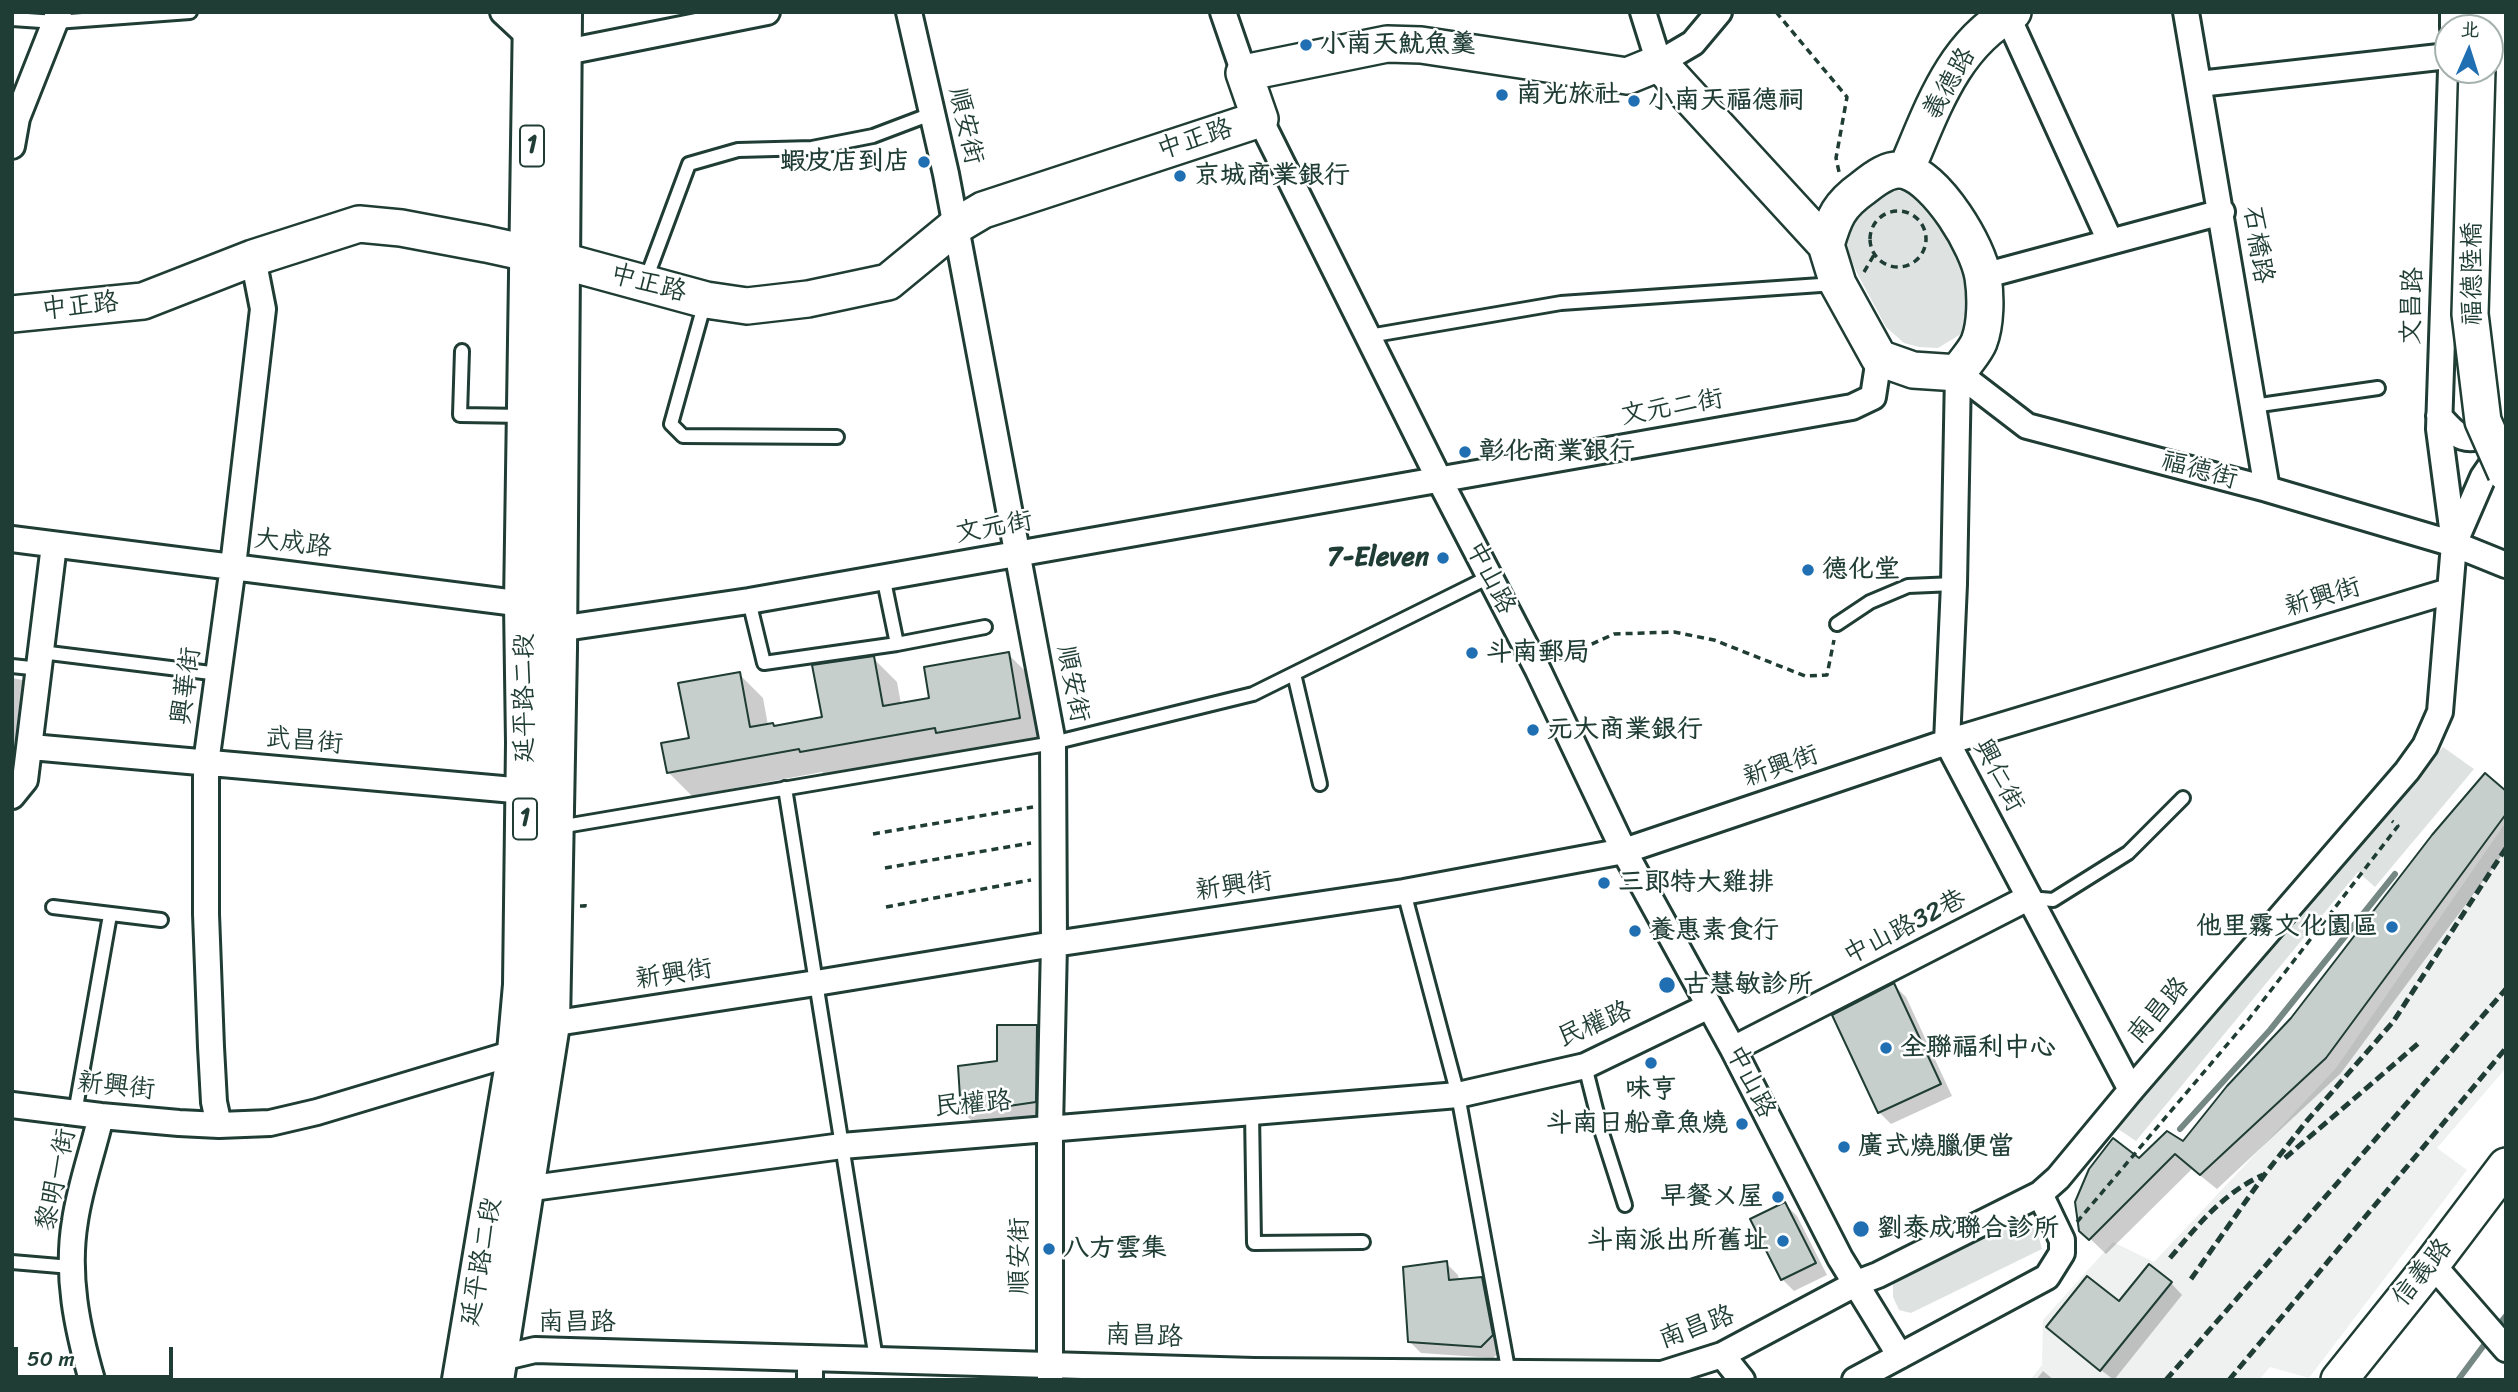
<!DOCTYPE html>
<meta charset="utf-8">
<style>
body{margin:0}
#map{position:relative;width:2518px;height:1392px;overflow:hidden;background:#fff;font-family:Sriracha,"LXGW WenKai TC",sans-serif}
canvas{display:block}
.frame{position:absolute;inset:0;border:14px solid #1f3d34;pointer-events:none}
.north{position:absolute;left:2434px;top:14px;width:70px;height:70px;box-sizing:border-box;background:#fff;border:2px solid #a5b1ae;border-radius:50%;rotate:3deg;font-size:19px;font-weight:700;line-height:28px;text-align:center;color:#1f3d34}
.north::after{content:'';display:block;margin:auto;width:24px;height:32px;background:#1f6fb2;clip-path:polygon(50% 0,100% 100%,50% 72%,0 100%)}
.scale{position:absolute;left:14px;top:1347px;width:159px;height:32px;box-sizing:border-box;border:4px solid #1f3d34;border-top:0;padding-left:9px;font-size:21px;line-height:24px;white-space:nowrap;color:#1f3d34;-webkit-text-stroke:5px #fff;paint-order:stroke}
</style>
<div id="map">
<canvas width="2518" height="1392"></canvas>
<div class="frame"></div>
<div class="north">北</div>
<div class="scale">50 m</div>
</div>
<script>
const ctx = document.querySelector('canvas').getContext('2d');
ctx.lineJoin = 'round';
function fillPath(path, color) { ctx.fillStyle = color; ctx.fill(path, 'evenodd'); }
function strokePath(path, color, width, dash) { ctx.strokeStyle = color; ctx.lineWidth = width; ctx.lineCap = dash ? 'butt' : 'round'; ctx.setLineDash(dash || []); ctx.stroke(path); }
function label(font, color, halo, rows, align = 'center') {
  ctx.font = font + ' Sriracha,"LXGW WenKai TC",sans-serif'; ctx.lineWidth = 5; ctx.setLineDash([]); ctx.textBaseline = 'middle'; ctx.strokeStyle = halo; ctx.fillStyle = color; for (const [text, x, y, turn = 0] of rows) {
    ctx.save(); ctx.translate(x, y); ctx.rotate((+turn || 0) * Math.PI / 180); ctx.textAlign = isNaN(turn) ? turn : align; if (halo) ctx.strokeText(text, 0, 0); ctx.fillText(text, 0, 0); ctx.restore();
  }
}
fillPath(new Path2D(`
 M2506,822V1068L2437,1148L2467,1170L2309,1378L2270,1367L2259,1380H2030L2042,1365L2043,1320L2113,1242L2154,1262L2336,1068Z`), '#eef1f0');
fillPath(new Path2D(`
 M1889,188C1906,192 1927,198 1938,211C1949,225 1970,285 1971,303C1971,313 1965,324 1961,334L1938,348L1919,347L1904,343L1886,327L1857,273L1848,253L1845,237L1853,212Z
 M2443,747L2474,769L2375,887L2358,872L2136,1141L2115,1127Z
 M2013,1219H2023L2037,1231L2042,1249L1911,1313L1899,1310L1893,1297V1276Z`), '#dee3e2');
fillPath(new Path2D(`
 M1008,654L1032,678L1043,741L961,756L956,751L825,775L822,772L692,796L669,773L739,674L763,698L768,725H773L776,728L824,718L873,658L897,682L901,704L931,699Z
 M12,678L22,680L34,692L12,799Z
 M2506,793V850L2341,1073L2217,1189L2192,1169L2106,1254L2081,1230L2139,1160L2183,1144Z
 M1894,985L1906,997L1952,1096L1891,1124L1879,1112Z
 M1036,1026L1048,1038L1047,1114L975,1124L963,1112L999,1063Z
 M1785,1204L1797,1216L1827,1275L1794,1291L1782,1279Z
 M1446,1263L1458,1275L1459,1281L1482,1279L1494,1291L1504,1348L1493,1358L1421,1353L1409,1341Z
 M2171,1283L2182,1295L2114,1380L2060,1339L2048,1327L2119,1304Z
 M2043,1371L2054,1380H2036Z`), '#0003');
strokePath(new Path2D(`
 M2180,1129L2270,1030L2395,874
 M2496,1328L2506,1316
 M2458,1380L2490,1337`), '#758883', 6);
const building = new Path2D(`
 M1009,652L1020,718L936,733L935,728L800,752L799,749L667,773L661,743L689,738L678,683L740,672L750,727L773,723L774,726L822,717L812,665L874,656L883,706L929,698L924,667Z
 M2485,773L2506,791V814L2326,1058L2200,1175L2175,1154L2089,1240L2079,1231L2075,1202L2089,1169L2113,1138L2139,1158L2167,1131L2183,1141L2227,1086L2291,1018L2432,835Z
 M1894,983L1941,1084L1878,1113L1832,1015Z
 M997,1025H1037L1036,1102L961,1113L958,1066L997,1061Z
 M1785,1202L1816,1263L1781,1280L1750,1219Z
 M1447,1261L1449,1280L1482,1277L1493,1335L1481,1347L1408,1342L1403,1267Z
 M2149,1264L2172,1282L2100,1371L2046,1327L2087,1276L2119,1301Z`);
fillPath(building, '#c7cfcc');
strokePath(building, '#1f3d34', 2);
const lane = new Path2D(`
 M12,19L56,22L190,12
 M645,282L689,164L738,150L812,148L873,136L931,114
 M705,302L671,424L683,436L837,437
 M1369,336L1561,303L1835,284
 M462,351L460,415L525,416
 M2253,406L2378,388
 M883,576L897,644
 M749,601L764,663L897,644L985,627
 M1837,624L1870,602L1908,586L1954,584
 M41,652L219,674
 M12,666L40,669
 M1294,674L1320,784
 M785,788L876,1359
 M559,827L1053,743L1253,694L1489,577
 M1404,892L1458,1095L1509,1374
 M2029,898L2053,900L2128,853L2183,798
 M53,907L161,920
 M1585,1066L1602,1133L1625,1205
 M1252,1112L1254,1243L1363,1242
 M75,1113L110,915
 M12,1262L71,1267`);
const street = new Path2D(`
 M503,12L532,39L561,53L767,12
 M909,12L946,174L1053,743L1054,944L1050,1128V1379
 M1223,12L1244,73
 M1643,12L1659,63L1693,43L1719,12
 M2186,12L2267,489
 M2007,15L2110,241
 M2453,28V12
 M2451,70L2439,429L2454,543
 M2199,84L2448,56
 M1260,119L1439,479L1538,670L1624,851L1733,1049L1840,1258L1900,1356
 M12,146L17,118L59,12
 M1983,276L2222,212
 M1958,373L1954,584L1947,742L2131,1090
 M1958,373L2027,426L2267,489L2454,544L2506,565
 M2439,416C2459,439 2465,444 2494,432L2499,423
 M2500,420L2496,392L2505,12
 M12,539L524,604L558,629L749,601L1852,407L1873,397L1879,358
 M31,747L525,791L535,803
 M12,796L25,780L54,545
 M1733,1049L2028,898
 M12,1105L101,1116L179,1123L219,1125L270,1123L317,1112L517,1052L550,1024L816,983L1054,944L1404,892L1624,851L1947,742L2449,591
 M219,1125L214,1102L211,1047L206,914V763L233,566L263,309L253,258
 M511,1186L525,1189L842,1146L1458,1095L1585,1066L1709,1006
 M2432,1264L2506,1349
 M1722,1355L1742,1380
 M489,1365L497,1359L535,1350L1254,1371L1662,1374L1722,1355L1857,1283L1878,1275L2040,1194L2058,1178L2131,1090L2407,771L2425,746L2440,712L2454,544L2483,477L2505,445
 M92,1380C77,1328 66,1275 75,1221C80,1186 93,1151 101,1116
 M810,1380V1358
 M1855,1380L2047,1277L2062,1253V1240L2040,1194`);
const secondary = new Path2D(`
 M2478,28L2479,12
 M1906,170C1932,111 1952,45 2013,12
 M12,314L143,301L253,258L359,224L401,228L486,244L559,260L706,300L747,306L808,299L888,282L956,226L983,210L1260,119L1244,73L1387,44L1421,45L1627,76L1659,63L1826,245L1838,284L1879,358L1913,370L1958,373C1964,363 1975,352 1979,342C1986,324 1986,296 1983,277C1978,246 1938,180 1906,171C1890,166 1874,179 1863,188C1839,205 1834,217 1826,245
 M2339,1380L2432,1264L2506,1166`);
const primary = new Path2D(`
 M462,1380L517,1052L523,985L526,743L524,604L533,12
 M494,1380L550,1024L557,649L562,12`);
strokePath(lane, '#1f3d34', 18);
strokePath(street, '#1f3d34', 30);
strokePath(secondary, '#1f3d34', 40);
strokePath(primary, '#1f3d34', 44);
strokePath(new Path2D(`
 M1776,12L1847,97L1836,158L1839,172
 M1870 239a28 28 0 1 1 56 0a28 28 0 1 1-56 0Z
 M1864,272L1874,255
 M1559,659L1614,634L1674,632L1714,640L1805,676L1827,675L1834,640
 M873,834L1033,807
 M885,868L1031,843
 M580,906H585V902H588
 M886,907L1031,880
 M2077,1222L2248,1020L2398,826L2392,821`), '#1f3d34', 3.5, [7, 5]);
strokePath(lane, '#fff', 12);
strokePath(street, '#fff', 24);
strokePath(secondary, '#fff', 35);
strokePath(primary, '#fff', 38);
strokePath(new Path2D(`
 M2285,1158L2420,1042
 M2170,1258C2198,1225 2223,1193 2263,1175
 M2191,1279L2265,1174L2305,1123L2393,1022L2506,848
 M2166,1380L2506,989
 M2229,1380L2506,1048`), '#1f3d34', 5, [10, 5]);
const secondaryBridge = new Path2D(`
 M2477,70L2470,314L2483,421L2506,473`);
strokePath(secondaryBridge, '#1f3d34', 40, []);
strokePath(secondaryBridge, '#fff', 35);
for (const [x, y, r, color] of [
 [1306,45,7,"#1f6fb2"],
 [1502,95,7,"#1f6fb2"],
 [1634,101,7,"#1f6fb2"],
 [924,162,7,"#1f6fb2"],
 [1180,176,7,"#1f6fb2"],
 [1465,452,7,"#1f6fb2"],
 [1443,558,7,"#1f6fb2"],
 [1808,570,7,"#1f6fb2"],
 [1472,653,7,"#1f6fb2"],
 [1533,730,7,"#1f6fb2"],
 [1604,883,7,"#1f6fb2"],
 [2392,927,7,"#1f6fb2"],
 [1635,931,7,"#1f6fb2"],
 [1667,985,9,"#1f6fb2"],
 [1886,1048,7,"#1f6fb2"],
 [1651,1063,7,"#1f6fb2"],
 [1742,1124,7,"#1f6fb2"],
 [1844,1147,7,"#1f6fb2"],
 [1778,1197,7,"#1f6fb2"],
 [1861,1229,9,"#1f6fb2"],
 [1783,1241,7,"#1f6fb2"],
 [1049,1249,7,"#1f6fb2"]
]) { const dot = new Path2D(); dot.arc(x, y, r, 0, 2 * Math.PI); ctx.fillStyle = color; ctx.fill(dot); strokePath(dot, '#fff', 2.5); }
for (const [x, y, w] of [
 [532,146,24],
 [525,819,24]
]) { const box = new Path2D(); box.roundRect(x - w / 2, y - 20.5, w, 41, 5); ctx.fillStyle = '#fff'; ctx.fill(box); strokePath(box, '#1f3d34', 2); }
label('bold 24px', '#1f3d34', null, [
 ["1",532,146],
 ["1",525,819]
]);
label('bold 26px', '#1f3d34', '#fff', [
 ["小南天魷魚羹",1320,45],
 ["南光旅社",1516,95],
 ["小南天福德祠",1648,101],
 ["蝦皮店到店",910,162,"right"],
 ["京城商業銀行",1194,176],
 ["彰化商業銀行",1479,452],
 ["7-Eleven",1429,558,"right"],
 ["德化堂",1822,570],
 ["斗南郵局",1486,653],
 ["元大商業銀行",1547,730],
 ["三郎特大雞排",1618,883],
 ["他里霧文化園區",2378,927,"right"],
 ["養惠素食行",1649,931],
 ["古慧敏診所",1683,985],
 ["全聯福利中心",1900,1048],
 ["味亨",1651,1090,"center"],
 ["斗南日船章魚燒",1728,1124,"right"],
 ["廣式燒臘便當",1858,1147],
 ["早餐ㄨ屋",1764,1197,"right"],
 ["劉泰成聯合診所",1877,1229],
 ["斗南派出所舊址",1769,1241,"right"],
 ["八方雲集",1063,1249]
], 'left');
label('26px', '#1f3d34', '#fff', [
 ["義德路",1950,84,-60],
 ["順安街",965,126,77],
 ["中正路",1195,140,-18],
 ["石橋路",2257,245,81],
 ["福德陸橋",2473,274,-90],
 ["中正路",648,284,15],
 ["文昌路",2413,306,-88],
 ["中正路",80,307,-6],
 ["文元二街",1672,408,-10],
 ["福德街",2199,471,15],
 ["文元街",994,528,-10],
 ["大成路",293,544,7],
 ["中山路",1490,578,63],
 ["新興街",2323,598,-17],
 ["順安街",1072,684,79],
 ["興華街",187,686,-82],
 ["延平路二段",525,698,-90],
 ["武昌街",304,742,5],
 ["新興街",1781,767,-19],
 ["興仁街",1998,776,62],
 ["新興街",1234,887,-8],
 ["中山路32巷",1905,928,-27],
 ["新興街",674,975,-9],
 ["南昌路",2159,1011,-49],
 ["民權路",1595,1025,-23],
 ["中山路",1750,1082,63],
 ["新興街",116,1087,6],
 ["民權路",973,1105,-5],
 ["黎明一街",57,1180,-78],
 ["順安街",1020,1256,-90],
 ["延平路二段",482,1262,-80],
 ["信義路",2423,1273,-51],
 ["南昌路",577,1323],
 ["南昌路",1697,1328,-20],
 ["南昌路",1144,1337,2]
]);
</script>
